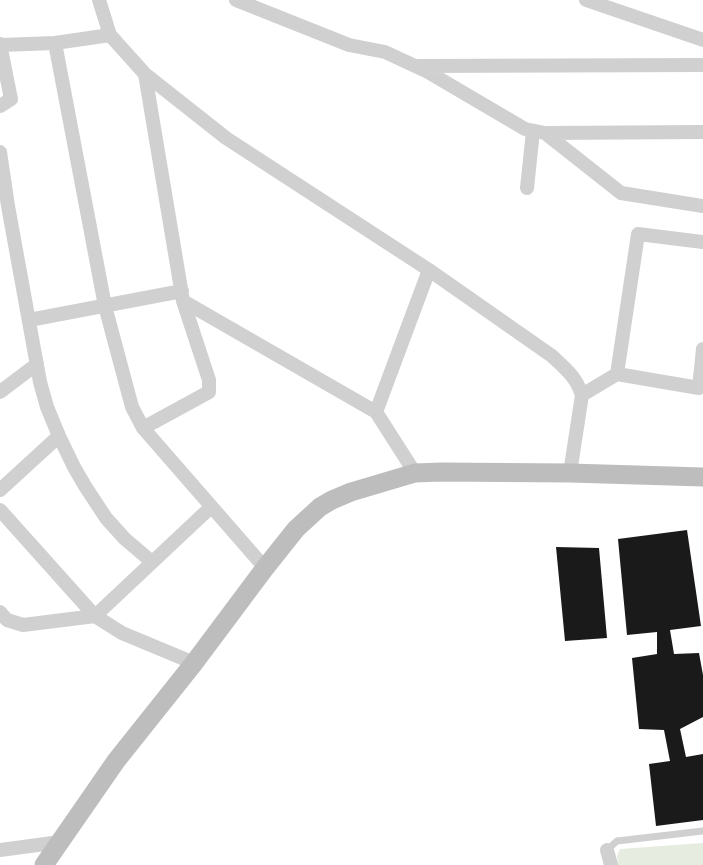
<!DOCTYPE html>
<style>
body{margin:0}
canvas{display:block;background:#fff}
</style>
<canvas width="703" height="865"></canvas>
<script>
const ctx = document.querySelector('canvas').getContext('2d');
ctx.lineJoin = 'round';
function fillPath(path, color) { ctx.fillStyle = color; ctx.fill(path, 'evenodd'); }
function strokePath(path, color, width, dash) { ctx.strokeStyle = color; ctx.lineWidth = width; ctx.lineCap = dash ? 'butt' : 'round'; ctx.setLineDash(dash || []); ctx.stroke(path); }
fillPath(new Path2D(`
 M703,843V865H618L617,856L620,849Z`), '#e6ecdf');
fillPath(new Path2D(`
 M687,530L701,626L670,630L674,654L699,653L703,675V717L680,729L686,757L703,754V820L656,826L649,764L670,761L664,730L639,729L632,658L657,654V632L627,635L618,539Z
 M556,547L599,548L607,638L565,641Z`), '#1a1a1a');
strokePath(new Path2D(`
 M607,850L617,841L703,831`), '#d0d0d0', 7);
strokePath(new Path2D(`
 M99,0L110,35L145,74L226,138L429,270L552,356C566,369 576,377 582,395L570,473
 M236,0L349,45L385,52L428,72L525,129L545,133L703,132
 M586,0L703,40
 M55,43L105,306L132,407L143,428L265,568
 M0,44L11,99L0,106
 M0,45L55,43L110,35
 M418,66L703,65
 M545,133L621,193L703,206
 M0,152L8,206L40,382L47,407L59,436L74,467L85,486L106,518L125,539L152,562
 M527,188L533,131
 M183,301L376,412L415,473
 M29,320L182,291
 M617,374L638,234L703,242
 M0,392L37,364
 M582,395L617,374L699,388L703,349
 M376,412L429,270
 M143,428L209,392V380L183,301L145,74
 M0,490L59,436
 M0,510L95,616L122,633L194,663
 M0,612L7,620L23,625L95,616L211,507
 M0,850L60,842
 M607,850L611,865`), '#d0d0d0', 14);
strokePath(new Path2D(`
 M44,865L116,761L194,663L265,568L296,529L320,507L332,500L351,492L415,473L441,472L570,473L703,477`), '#bdbdbd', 19);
</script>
